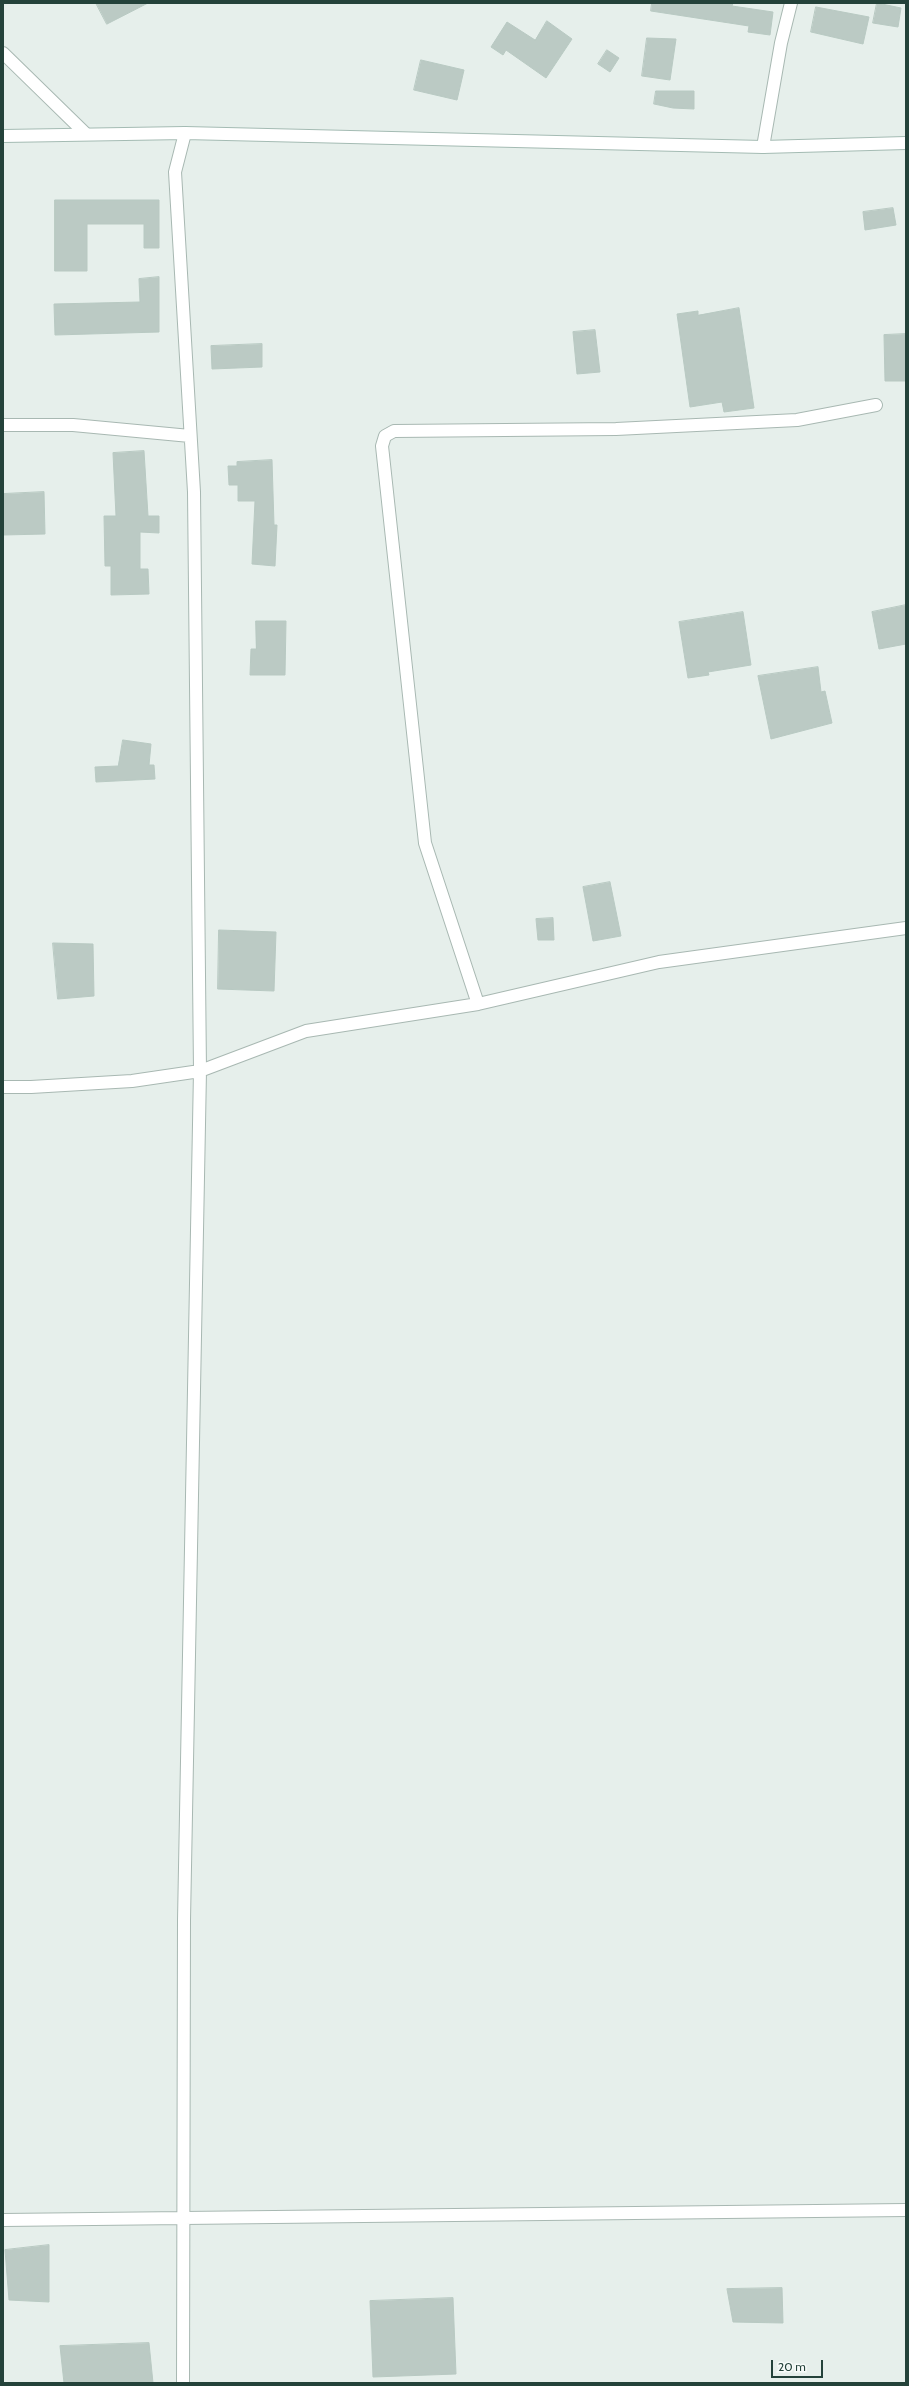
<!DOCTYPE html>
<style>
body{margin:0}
#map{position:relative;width:909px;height:2386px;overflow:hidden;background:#e6efeb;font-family:Cabin,sans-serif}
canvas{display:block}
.frame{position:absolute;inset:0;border:4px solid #24423a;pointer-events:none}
.scale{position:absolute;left:771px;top:2360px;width:52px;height:18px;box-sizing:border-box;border:2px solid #24423a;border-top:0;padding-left:5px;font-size:12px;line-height:14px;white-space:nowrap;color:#24423a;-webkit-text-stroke:3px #f7fbf9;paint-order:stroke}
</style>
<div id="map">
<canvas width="909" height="2386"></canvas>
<div class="frame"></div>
<div class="scale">20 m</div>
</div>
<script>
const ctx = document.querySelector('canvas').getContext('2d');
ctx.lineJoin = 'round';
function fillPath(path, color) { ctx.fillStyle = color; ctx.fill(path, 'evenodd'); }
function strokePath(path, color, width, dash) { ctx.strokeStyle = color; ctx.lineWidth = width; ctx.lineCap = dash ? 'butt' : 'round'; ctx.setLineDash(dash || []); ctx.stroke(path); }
const building = new Path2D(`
 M96,3H148L107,24Z
 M652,3H733L732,6L773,12L770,35L748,32L749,26L651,11Z
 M877,3L901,8L898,27L873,23Z
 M816,7L869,17L863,44L811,32Z
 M547,21L572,39L546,78L506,50L503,55L491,47L507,22L535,40Z
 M647,38L676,39L670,80L642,76Z
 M607,50L619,58L610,72L598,64Z
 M421,60L464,70L457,100L414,90Z
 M656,91H694V109L673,108L654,104Z
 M55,200H159V248H144V224H87V271H55Z
 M893,208L896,225L865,230L863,212Z
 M159,277V332L55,335L54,304L140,302L139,279Z
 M739,308L754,408L724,412L722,402L690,407L677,314L698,311V315Z
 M595,330L600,372L577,374L573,332Z
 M906,334V381H885L884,335Z
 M262,344V367L212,369L211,346Z
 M144,451L148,516H159V533L140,532V569H148L149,594L111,595V566H105L104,516H116L113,453Z
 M272,460L274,525H277L275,566L252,564L255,501H238V485H229L228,466H237V462Z
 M44,492L45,534L3,535V494Z
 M906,605V644L879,649L872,612Z
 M743,612L751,665L708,672L709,675L688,678L679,622Z
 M256,621H286L285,675H250L251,649H256Z
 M818,667L821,692L825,691L832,723L771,739L758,676Z
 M123,740L151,744L149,765H154L155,779L96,782L95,767L118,766Z
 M610,882L621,936L593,941L583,887Z
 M553,918L554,940H538L536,919Z
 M219,930L276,932L274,991L218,989Z
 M53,943L93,944L94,996L58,999Z
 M49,2245V2302L9,2300L5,2250Z
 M782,2288L783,2323L733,2322L727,2289Z
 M453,2298L456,2374L373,2377L370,2301Z
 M149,2343L153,2383H64L60,2346Z`);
fillPath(building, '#bbcac4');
strokePath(building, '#b8c9c2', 1);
const street = new Path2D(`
 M3,53L86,134
 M763,147L781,43L791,3
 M3,425H73L190,436
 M478,1004L425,843L382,446L385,436L394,431L616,429L797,420L876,405
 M3,1087H31L132,1081L200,1071L306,1031L478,1004L659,962L906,928
 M3,2220L906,2210
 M183,2383L184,1920L200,1071L194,492L175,172L185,133`);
const secondary = new Path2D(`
 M3,136L185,133L763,147L906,143`);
strokePath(street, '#a8b8b2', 14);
strokePath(secondary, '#a4bbb3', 14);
strokePath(street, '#fff', 12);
strokePath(secondary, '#fff', 12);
</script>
